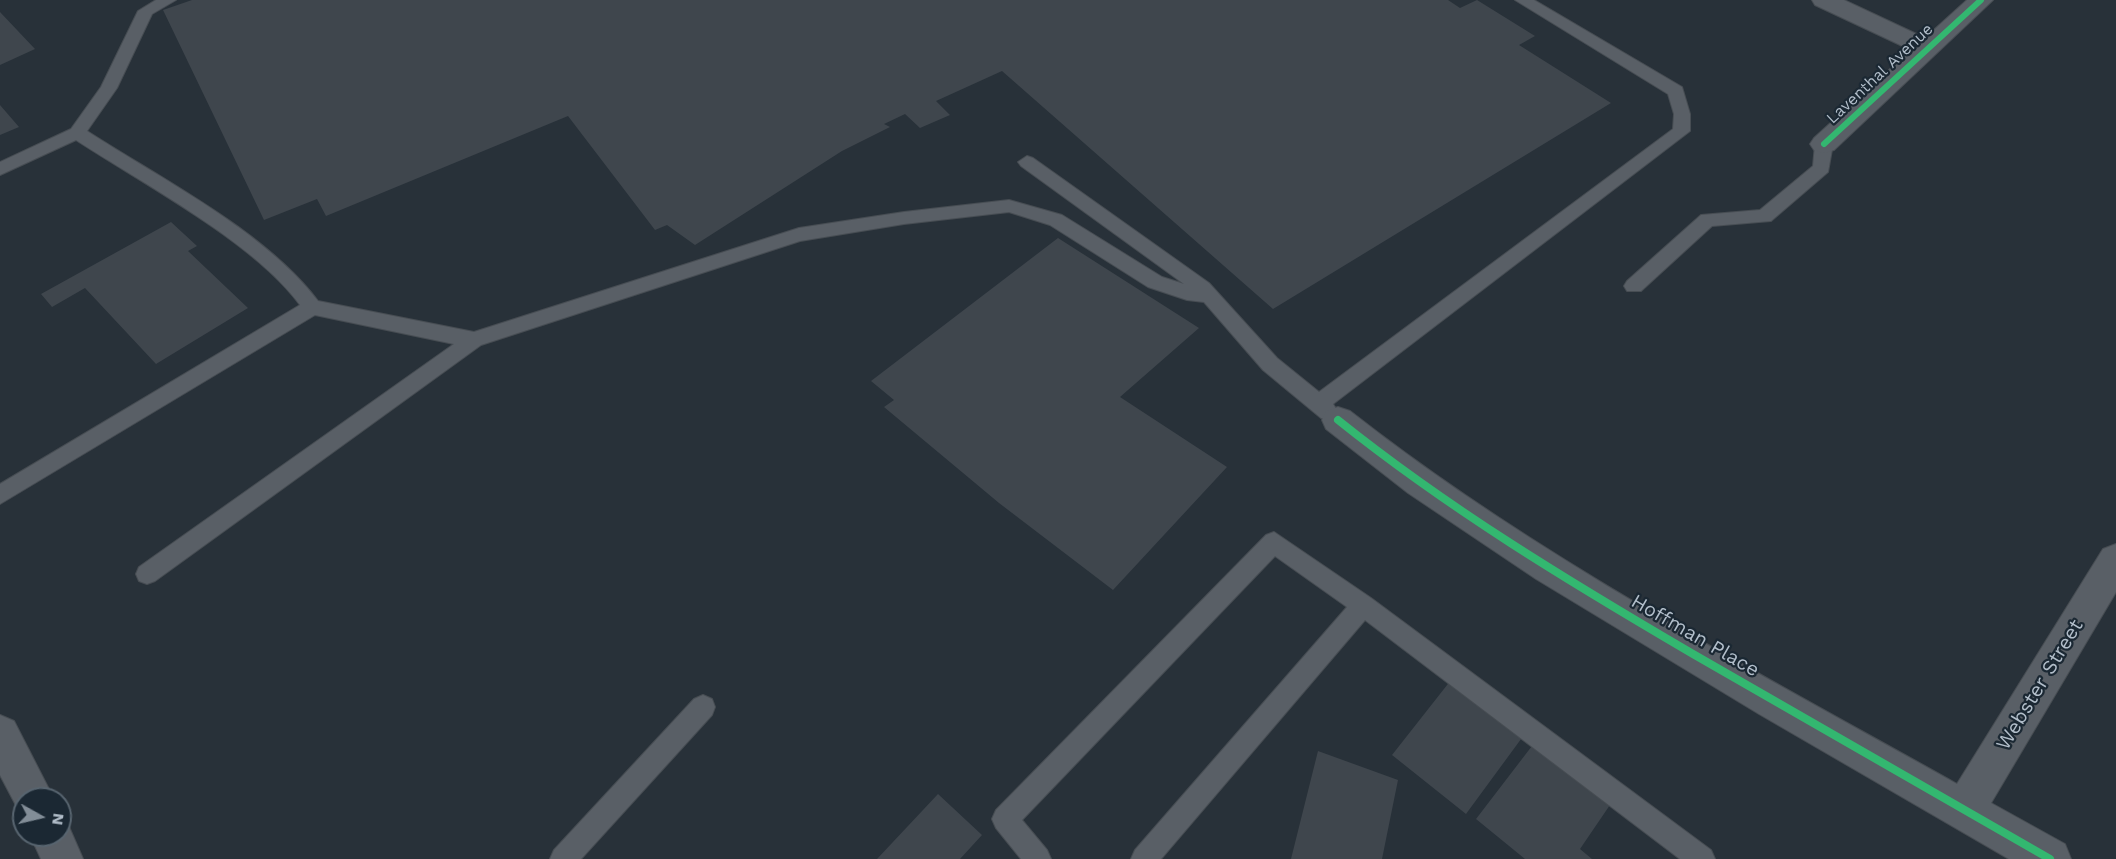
<!DOCTYPE html>
<style>
body{margin:0}
#map{position:relative;width:2116px;height:859px;overflow:hidden;background:#283139;font-family:"Work Sans",sans-serif}
canvas{display:block}
.north{position:absolute;left:12px;top:787px;width:60px;height:60px;box-sizing:border-box;background:#1b2833;border:2px solid #57646f;border-radius:50%;rotate:98deg;font-size:16px;font-weight:700;line-height:24px;text-align:center;color:#b2beca}
.north::after{content:'';display:block;margin:auto;width:21px;height:27px;background:#828d97;clip-path:polygon(50% 0,100% 100%,50% 72%,0 100%)}
</style>
<div id="map">
<canvas width="2116" height="859"></canvas>
<div class="north">N</div>
</div>
<script>
const ctx = document.querySelector('canvas').getContext('2d');
ctx.lineJoin = 'round';
function fillPath(path, color) { ctx.fillStyle = color; ctx.fill(path, 'evenodd'); }
function strokePath(path, color, width, dash) { ctx.strokeStyle = color; ctx.lineWidth = width; ctx.lineCap = dash ? 'butt' : 'round'; ctx.setLineDash(dash || []); ctx.stroke(path); }
function label(font, color, halo, rows, align = 'center') {
  ctx.font = font + ' "Work Sans",sans-serif'; ctx.lineWidth = 4.5; ctx.setLineDash([]); ctx.textBaseline = 'middle'; ctx.strokeStyle = halo; ctx.fillStyle = color; for (const [text, x, y, turn = 0] of rows) {
    ctx.save(); ctx.translate(x, y); ctx.rotate((+turn || 0) * Math.PI / 180); ctx.textAlign = isNaN(turn) ? turn : align; if (halo) ctx.strokeText(text, 0, 0); ctx.fillText(text, 0, 0); ctx.restore();
  }
}
fillPath(new Path2D(`
 M192,0H1448L1460,8L1477,0L1535,36L1519,45L1611,103L1273,309L1002,71L936,101L950,115L920,128L905,114L884,124L890,127L842,151L695,245L667,225L655,230L568,116L326,216L317,199L264,220L163,10Z
 M0,12L35,49L0,65Z
 M0,105L19,127L0,135Z
 M171,222L197,246L188,251L248,308L156,364L85,288L52,307L41,294Z
 M1058,238L1199,328L1120,397L1227,467L1113,590L999,503L884,407L894,400L871,381Z
 M1451,680L1524,735L1466,814L1392,755Z
 M1535,742L1612,802L1580,849L1592,859H1525L1476,819Z
 M1318,751L1398,780L1382,859H1291Z
 M938,794L982,835L960,859H877Z`), '#3f464d');
const service = new Path2D(`
 M156,0H176L152,14L117,88L87,131C161,179 265,231 318,301L474,332L799,228L904,212L1009,200L1062,215L1162,277L1184,284L1021,166L1018,162L1027,156L1033,158L1209,283L1277,358L1319,392L1673,129L1674,114L1668,94L1515,0H1534L1682,87L1690,114V131L1333,404L1338,412L1335,418L1328,420L1321,418L1263,370L1204,302L1187,300L1148,287L1050,225L1009,212L904,224L800,241L481,345L155,581L147,584L139,581L136,574L139,567L454,344L315,315L0,504V484L300,305C254,242 143,184 76,140L0,175V162L71,129L101,87L138,11Z
 M1824,138L1833,144L1828,172L1771,221L1712,226L1641,291H1627L1624,286L1627,281L1701,215L1760,210L1813,166L1815,144Z
 M1274,532L1371,598L1711,850L1715,859H1680L1365,620L1161,859H1131L1135,850L1347,607L1275,556L1022,820L1047,850L1051,859H1021L996,828L992,819L996,810L1266,535Z
 M703,695L712,699L715,707L712,715L581,859H550L554,850L694,699Z`);
const minor = new Path2D(`
 M1812,0H1844L1925,38L1967,0H1993L1834,150L1824,153L1814,150L1810,144L1814,138L1911,50L1815,5Z
 M1338,407L1350,411C1536,557 1750,668 1957,784L2103,549L2116,544V592L1991,803L2065,844L2071,859H2009L1759,714L1536,579L1408,493L1326,429L1322,420L1326,411Z`);
const tertiary = new Path2D(`
 M0,715L14,721L54,799H24V815L20,813L0,775Z
 M60,818L66,820L83,859H41L30,835H60Z`);
strokePath(service, '#474d53', 2);
strokePath(minor, '#474d53', 2);
strokePath(tertiary, '#474d53', 2);
fillPath(service, '#595f66');
fillPath(minor, '#595f66');
fillPath(tertiary, '#595f66');
strokePath(new Path2D(`
 M1824,144L1981,0`), '#33b770', 6);
strokePath(new Path2D(`
 M1338,420C1449,509 1570,582 1693,654C1811,723 1930,791 2050,859`), '#33b770', 8);
label('16px', '#b2beca', '#1b2833', [
 ["Laventhal Avenue",1880,74,-43]
]);
label('20px', '#b2beca', '#1b2833', [
 ["Hoffman Place",1695,636,30],
 ["Webster Street",2040,685,-59]
]);
</script>
